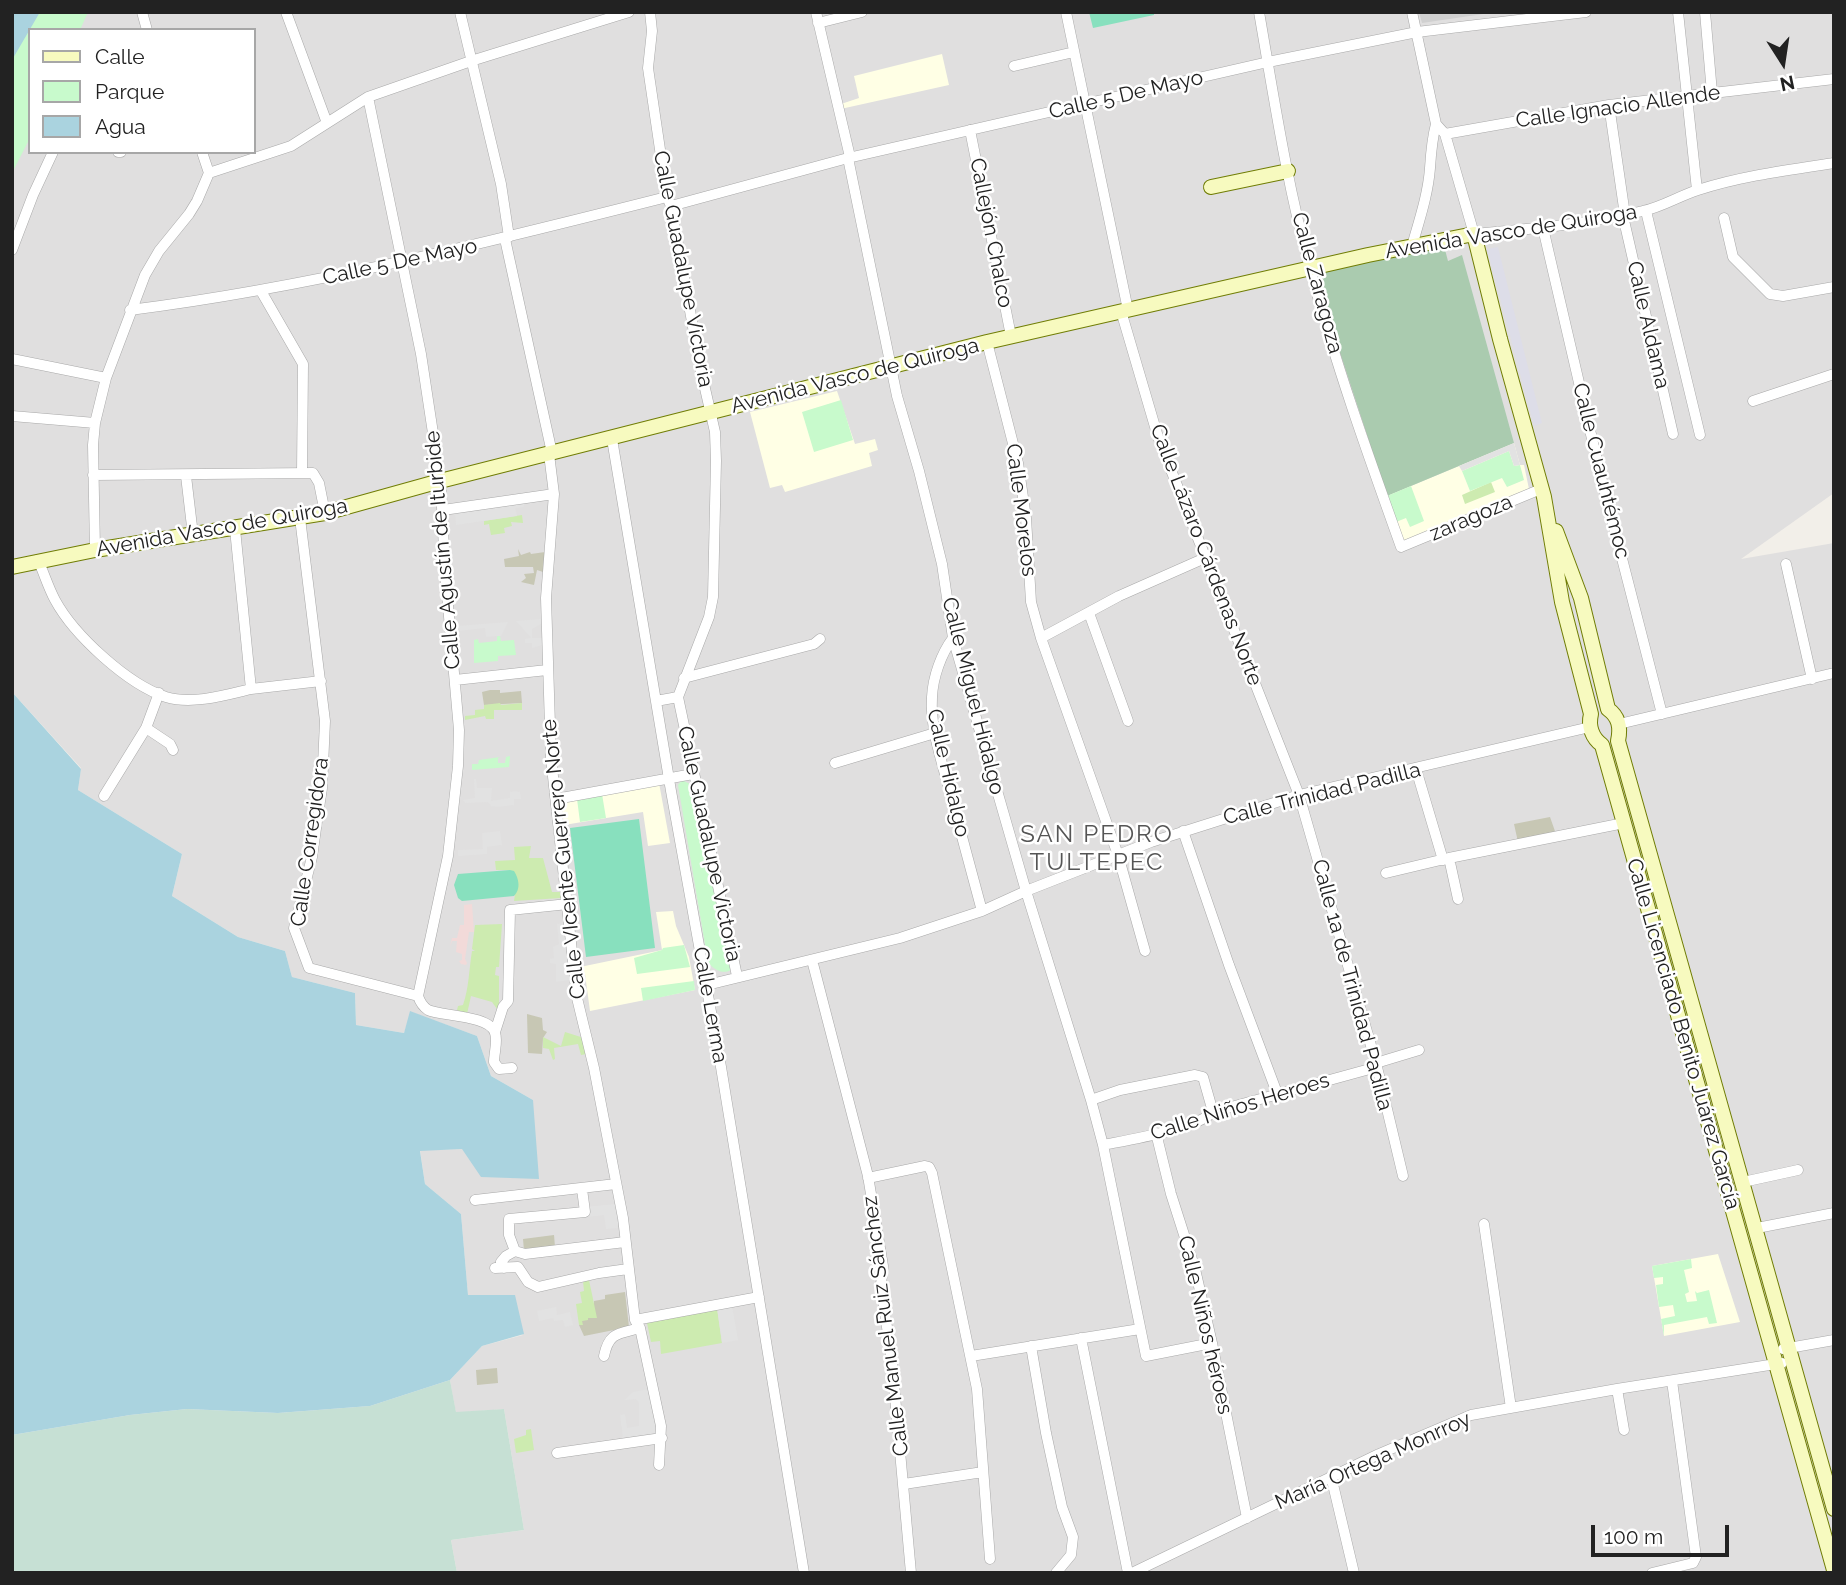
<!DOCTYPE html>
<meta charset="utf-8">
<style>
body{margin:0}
#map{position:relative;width:1846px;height:1585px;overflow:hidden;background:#f2efe9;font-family:Raleway,sans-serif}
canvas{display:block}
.frame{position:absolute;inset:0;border:14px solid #222;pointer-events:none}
.legend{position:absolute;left:28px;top:28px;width:228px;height:126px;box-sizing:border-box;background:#fff;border:2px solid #a7a7a7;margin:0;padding:9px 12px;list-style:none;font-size:21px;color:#222}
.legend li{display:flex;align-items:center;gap:14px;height:35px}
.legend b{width:35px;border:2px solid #a7a7a7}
.north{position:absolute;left:1748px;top:28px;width:70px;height:70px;-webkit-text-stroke:5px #fff;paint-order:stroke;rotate:168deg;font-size:19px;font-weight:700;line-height:28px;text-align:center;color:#222}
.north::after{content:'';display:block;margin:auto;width:24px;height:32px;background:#222;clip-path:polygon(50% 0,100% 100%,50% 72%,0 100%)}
.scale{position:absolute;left:1591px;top:1525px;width:138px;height:32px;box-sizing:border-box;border:4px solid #222;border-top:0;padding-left:9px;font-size:21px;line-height:24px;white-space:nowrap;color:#222;-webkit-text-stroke:5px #fff;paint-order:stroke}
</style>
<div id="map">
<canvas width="1846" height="1585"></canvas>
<div class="frame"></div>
<ul class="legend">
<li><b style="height:9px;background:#f7fabf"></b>Calle</li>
<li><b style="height:19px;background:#c8facc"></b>Parque</li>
<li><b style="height:19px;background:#aad3df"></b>Agua</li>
</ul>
<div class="north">N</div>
<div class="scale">100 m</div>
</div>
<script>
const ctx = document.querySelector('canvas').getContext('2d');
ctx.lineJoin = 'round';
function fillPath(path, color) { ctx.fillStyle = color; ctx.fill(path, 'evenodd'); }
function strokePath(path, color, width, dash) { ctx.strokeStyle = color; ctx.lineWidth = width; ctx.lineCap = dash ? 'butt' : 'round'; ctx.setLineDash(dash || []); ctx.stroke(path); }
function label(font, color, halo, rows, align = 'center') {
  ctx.font = font + ' Raleway,sans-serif'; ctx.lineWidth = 5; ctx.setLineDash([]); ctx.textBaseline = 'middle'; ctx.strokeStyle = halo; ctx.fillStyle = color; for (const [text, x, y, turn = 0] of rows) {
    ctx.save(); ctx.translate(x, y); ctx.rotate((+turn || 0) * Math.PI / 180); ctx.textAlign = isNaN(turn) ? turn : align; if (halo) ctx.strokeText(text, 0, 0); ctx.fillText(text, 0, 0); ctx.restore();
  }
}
fillPath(new Path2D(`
 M40,12H1834V493L1741,559L1834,543V1573H457L451,1540L524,1530L504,1409L456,1413L450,1380L482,1346L523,1335L468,1295L461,1214L425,1184L420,1150L462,1149L533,1100L491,1076L477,1036L411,1012L404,1033L356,1025L355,993L292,977L285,951L238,937L172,896L182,854L78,790L81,768L12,692V60L30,31V152H254V30H30Z`), '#e0dfdf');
fillPath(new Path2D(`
 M472,904L474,932H469L465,959L467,963L466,965L461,964L459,961L462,960V954L456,952L457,941H452L450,947L452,938H457L460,925H464V905Z`), '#f2dad9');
fillPath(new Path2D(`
 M942,54L949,85L836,110L838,105L859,98L854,76Z
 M837,391L855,444L875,439L878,450L869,453L872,466L785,492L782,485L770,488L750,412Z
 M1514,443L1520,465H1524L1529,489L1402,542L1387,496Z
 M659,783L670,843L648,846L643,812L564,825L561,802Z
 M673,911L676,926L689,957L695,990L590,1011L585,974H582L580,967L662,950L656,912Z
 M1718,1254L1740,1322L1664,1336L1652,1266Z`), '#ffffe5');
fillPath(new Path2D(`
 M1419,12H1497L1422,23Z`), '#d0d0d0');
fillPath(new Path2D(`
 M518,549L521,555L530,552L531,554L545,552L543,572L537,570L534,585L521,582L526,578L524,574L534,573L533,567H505L504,559L519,556Z
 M490,690H500V693L521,691L522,703L484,705L482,692Z
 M1550,817L1556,834L1518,842L1514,824Z
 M527,1014L542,1018L543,1030L547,1032L543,1038L542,1054L528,1053Z
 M554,1235L555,1247L524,1251L523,1239Z
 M625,1292L629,1327L584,1336L579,1325H582V1321L594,1313V1301L605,1299V1295Z
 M497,1368L498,1383L477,1385L476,1370Z`), '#c7c7b4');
fillPath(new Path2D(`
 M1491,482L1495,492L1465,504L1462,495Z
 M522,515L523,523L511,522L512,526L504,528L505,533L491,535L489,524L484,525V521Z
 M500,703L501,705L522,703V710H494V719H486L485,716L465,720V716L475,715V710L484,709V705Z
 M531,846L529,858H543L552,892H560L561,898L514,901L517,881L510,870H496L495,861L515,860L514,847Z
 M502,924L499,967H496L495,975L499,976V1010L495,1020L497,1009L492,1002L471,996L467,1014L457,1010L458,1006L463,1005C469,988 469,969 472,951H475L472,949L475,925Z
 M565,1032L584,1038L587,1054L581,1055L578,1044L554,1048L555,1059L553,1060L549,1049L543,1048V1037L561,1046Z
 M589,1280L597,1318H588V1320L582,1321L583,1325H579L576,1304L582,1303L580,1292L584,1291L583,1281Z
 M717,1308L722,1343L661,1354L660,1341L651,1342L647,1323Z
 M531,1429L534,1450L516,1453L514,1439L526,1435V1430Z`), '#cdebb0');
fillPath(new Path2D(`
 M450,1380L456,1412L504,1409L524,1530L451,1540L457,1573H12V1435L130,1415L187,1409L278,1413L370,1406Z`), '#c6e0d4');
fillPath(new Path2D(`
 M1444,246L1448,261L1462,255L1514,443L1387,496L1314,273Z`), '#aacbaf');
fillPath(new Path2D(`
 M12,12H88L80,30H30V138L12,173Z
 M841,400L853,440L814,452L802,412Z
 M1509,451L1514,466L1520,465L1524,480L1507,487L1502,478L1470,491L1462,471Z
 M1411,486L1424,521L1410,527L1406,518L1396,522L1387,496Z
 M497,636H500L501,641L514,640L516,655L498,656V661L474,663V640L478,639L479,643L497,641Z
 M510,756L509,767L472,770V764H478L479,760L500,757L498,758V763H505L506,757Z
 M682,780L690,784L731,970C722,975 713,969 708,962L678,785Z
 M602,794L606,818L580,822L577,799Z
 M684,945L690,967L637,974L634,958L662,950L663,948Z
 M694,981L695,990L643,1001L641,988Z
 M1691,1259L1692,1268L1684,1270L1689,1292L1685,1294L1687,1302L1697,1301L1695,1291L1697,1293L1709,1290L1717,1323L1709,1324L1707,1317L1664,1325V1336L1661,1319L1675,1316L1673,1305L1659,1307L1656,1285L1663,1284V1277L1654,1278L1652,1266Z`), '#c8facc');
fillPath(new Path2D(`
 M1089,12H1154V15L1093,28Z
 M639,819L655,948L586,957L570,828Z
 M510,870L514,871C519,879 521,889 514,896L462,901L458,898L454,885L458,874Z`), '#88e0be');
fillPath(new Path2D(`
 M1514,443L1520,465L1514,466L1509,451L1462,471L1459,466Z
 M523,502L524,507L515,508L517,516L456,525L455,512Z
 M541,619V624L532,629V638H542V645L532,648V643H525V639L531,638L516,621Z
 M508,622L501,636L486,637L485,628L458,631L457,626Z
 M474,779H476L477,788H492L491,801L510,798V792L515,791L520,792L521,799H514V805L499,807L491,806L488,802L465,803L463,800L475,798Z
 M500,831L502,845L487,847V854L458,856V850L483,849L482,833Z
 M564,923L571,980L556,982V964L550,963V959L554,958L553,947L559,944L557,924Z
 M616,1204L619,1228L606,1229L604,1215L587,1217L585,1207Z
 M732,1306L738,1340L722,1343L717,1308Z
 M556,1307L557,1315L570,1312L573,1325L565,1327L563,1320L554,1321L553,1318L539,1321L537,1311Z
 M649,1389L658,1433L623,1438L620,1415L625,1414L627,1428L639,1426V1403L636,1399L624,1400L633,1392Z`), '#e2e2e2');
fillPath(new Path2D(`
 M1498,247L1542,423L1534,426L1487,249Z`), '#dddde8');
fillPath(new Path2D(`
 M12,12H40L12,60Z
 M12,692L81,769L78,790L182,854L172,896L238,937L285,951L292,977L355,993L356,1025L404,1033L410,1011L477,1036L491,1076L533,1100L539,1179L481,1177L462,1149L420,1151L425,1184L461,1214L468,1295H515L524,1334L482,1346L450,1380L370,1406L278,1413L187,1409L130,1415L12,1435Z`), '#aad3df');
const street = new Path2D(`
 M142,12L147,30
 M286,12L327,123
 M460,12L501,184L509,237
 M650,12L652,31L648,68L667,197L671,206L701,371L715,432L716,461L713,597L709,617L678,697L737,976
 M816,12L850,157
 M1066,12L1128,310
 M1259,12C1274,98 1287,185 1310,268C1335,363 1368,455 1401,547L1541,489
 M1412,12L1436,124L1445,134L1474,234C1531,229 1588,224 1643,211C1662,207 1679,196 1698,190C1741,176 1788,170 1834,163
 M1678,12L1697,190
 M1705,12L1712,93
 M818,23L862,12
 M1014,66L1074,52
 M368,97L421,354L441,486L445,571L459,730L458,766L448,856L418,996C420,1002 422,1006 428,1010C440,1016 490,1015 495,1033C498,1041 494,1053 494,1062L499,1069L512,1068
 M1609,105L1625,215
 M970,130L1011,336
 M1445,134L1609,105L1834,79
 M118,152H121
 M848,158L897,396L919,471L942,564L953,638L1026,891L1091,1100L1103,1145L1146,1356L1212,1343
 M209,173L291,146L368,97L471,61L629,12
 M671,206L848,158L1268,62L1417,32L1586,12
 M1646,211L1700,435
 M1623,216L1673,434
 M1724,218L1733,257L1770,294L1783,296L1834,287
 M1543,228L1600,473L1662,714
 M505,239L552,453
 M1412,246C1419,221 1428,195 1430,168C1431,152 1432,139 1436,124
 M12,250L33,195L53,152
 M261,291L303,364L302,473
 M130,310C312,287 489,242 667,197
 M1121,311L1158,437L1299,795L1376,1063L1403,1176
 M987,342L1018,463L1026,518L1031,602L1041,638L1118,855L1145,951
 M12,359L106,378
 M1753,401L1834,374
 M12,416L95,423
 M612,439L671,791L721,1067L804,1573
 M549,454L554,494L546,598L551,758L577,998L594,1068L623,1218L635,1320L640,1328L661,1426L659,1465
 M93,475L313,473L319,483L325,513
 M186,476L193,535
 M443,510L554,494
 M300,518L325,721L322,788L317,821L312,857L294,928L309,968L418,996
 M95,550L93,445L95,423L106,378L145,275L159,251L189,214L197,201L209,173L202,152
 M38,560C44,573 48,587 55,600C74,635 127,684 166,697C192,705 226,695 251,689L235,529
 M1786,564L1812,679
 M1089,613L1128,721
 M953,638C941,654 933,677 932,697C930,729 942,762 950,792C961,832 971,871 982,911
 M1041,638L1119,596L1205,558
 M684,678L814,644L820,639
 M455,680L547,670
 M251,689L321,681
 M656,701L678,697
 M1619,724L1834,673
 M146,728L170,744L173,750
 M835,763L935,733
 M1416,769L1443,860
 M104,796L146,728L159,693
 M556,799L693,774
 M1183,831L1229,965L1277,1093
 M1449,858L1458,899
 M1386,873L1449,858L1624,823
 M812,960L868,1176L883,1266L881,1284L892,1363L911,1573
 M707,985L900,938L982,911L1026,891L1151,842L1299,795L1590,727
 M495,1032L503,1007L508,1001L510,910L568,904
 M1376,1063L1419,1050
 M1091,1100L1120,1090L1195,1075L1203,1077L1213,1112
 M1156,1133L1171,1194L1195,1269L1212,1343L1247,1518
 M1103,1145C1128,1140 1196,1129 1213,1112L1377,1067
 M868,1178L925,1166L929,1167L932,1173L977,1389L990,1559
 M1743,1182L1798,1170
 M582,1189L585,1212L509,1219V1235L515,1251L525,1254L625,1242
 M475,1200L616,1184
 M1484,1224L1511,1408
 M1757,1228L1834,1213
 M495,1268L518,1267L528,1282L538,1287L599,1273L628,1269
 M504,1268L501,1262L506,1256L515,1251
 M635,1320L759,1297
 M1081,1338L1128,1573
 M1031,1346L1046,1433L1062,1507L1073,1537L1071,1555L1056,1573
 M1783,1349L1834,1340
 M604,1356C609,1332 618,1334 640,1328
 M971,1356L1140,1329
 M1617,1389L1624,1430
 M557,1453L662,1438
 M1331,1476L1354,1573
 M904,1484L983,1472
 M1132,1573L1379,1454L1471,1415L1617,1389L1782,1363
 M1652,1573L1693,1563L1696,1557L1672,1381`);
const secondary = new Path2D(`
 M1211,187L1288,171
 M1556,531L1581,598L1608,709C1619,717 1621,727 1618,741L1834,1509
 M12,567L95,550L325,513L440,481L987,342L1368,255L1474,234L1500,339L1544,497L1562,602L1591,714C1588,726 1592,738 1602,745L1834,1570`);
strokePath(street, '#a9a9a9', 11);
strokePath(secondary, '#707d05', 16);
strokePath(street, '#fff', 10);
strokePath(secondary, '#f7fabf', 14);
label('21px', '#222', '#fff', [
 ["Calle 5 De Mayo",1126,95,-13],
 ["Calle Ignacio Allende",1618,107,-8],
 ["Avenida Vasco de Quiroga",1511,232,-9],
 ["Callejón Chalco",991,233,79],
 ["Calle 5 De Mayo",400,262,-12],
 ["Calle Guadalupe Victoria",683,269,79],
 ["Calle Zaragoza",1317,283,75],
 ["Calle Aldama",1648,325,77],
 ["Avenida Vasco de Quiroga",855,376,-14],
 ["Calle Cuauhtémoc",1601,471,76],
 ["Calle Morelos",1021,510,83],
 ["zaragoza",1471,518,-23],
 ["Avenida Vasco de Quiroga",222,528,-10],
 ["Calle Agustín de Iturbide",443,550,-95],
 ["Calle Lázaro Cárdenas Norte",1206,555,69],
 ["Calle Miguel Hidalgo",973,696,76],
 ["Calle Hidalgo",948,773,77],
 ["Calle Trinidad Padilla",1322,794,-14],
 ["Calle Corregidora",310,842,-82],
 ["Calle Guadalupe Victoria",709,844,78],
 ["Calle VIcente Guerrero Norte",564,859,-96],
 ["Calle 1a de Trinidad Padilla",1352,985,75],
 ["Calle Lerma",710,1005,80],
 ["Calle Licenciado Benito Juárez García",1683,1034,74],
 ["Calle Niños Heroes",1240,1107,-17],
 ["Calle Niños héroes",1205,1325,77],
 ["Calle Manuel Ruiz Sánchez",886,1326,-97],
 ["María Ortega Monrroy",1373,1461,-24]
]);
ctx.letterSpacing = '2px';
label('24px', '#555', '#fff', [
 ["SAN PEDRO",1097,835],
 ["TULTEPEC",1097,863]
]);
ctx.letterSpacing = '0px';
</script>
